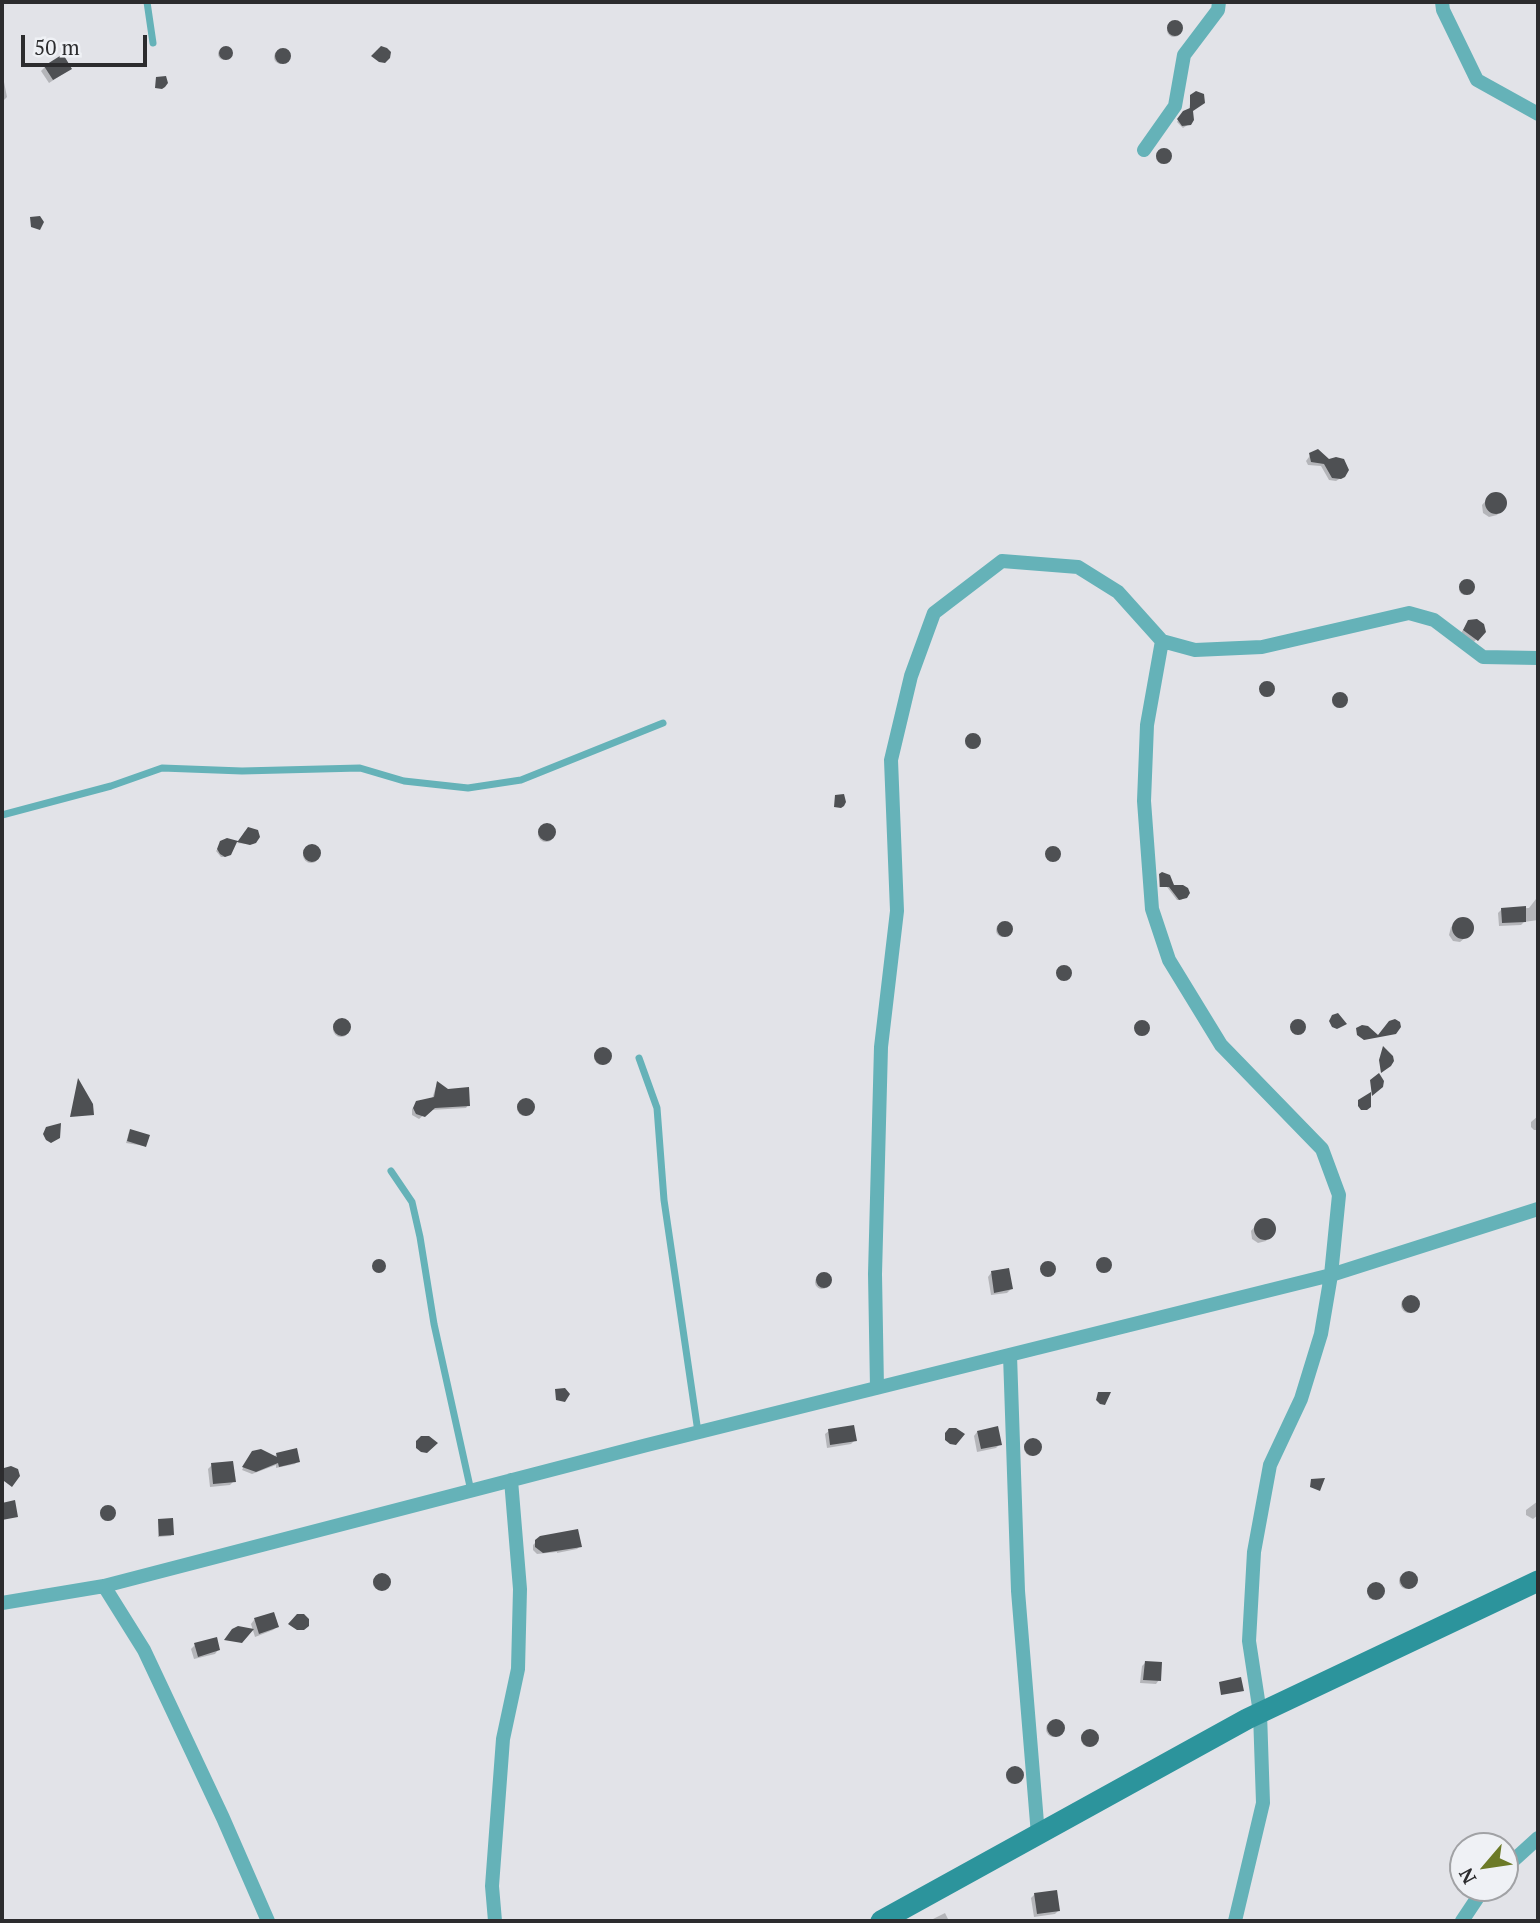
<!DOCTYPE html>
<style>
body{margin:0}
#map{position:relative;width:1540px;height:1923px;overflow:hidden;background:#e2e3e8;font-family:"PT Serif",serif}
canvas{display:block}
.frame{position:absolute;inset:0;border:4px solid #2c2c2e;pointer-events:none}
.north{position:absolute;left:1449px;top:1832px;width:70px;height:70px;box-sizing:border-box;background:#eff1f5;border:2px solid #a1a2a5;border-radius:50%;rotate:241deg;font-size:19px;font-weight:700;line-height:28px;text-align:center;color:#2c2c2e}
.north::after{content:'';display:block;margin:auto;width:24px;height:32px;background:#6c7a27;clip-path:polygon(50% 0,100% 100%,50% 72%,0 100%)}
.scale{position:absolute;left:21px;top:35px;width:126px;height:32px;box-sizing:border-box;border:4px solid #2c2c2e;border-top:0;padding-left:9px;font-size:21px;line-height:24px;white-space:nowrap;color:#2c2c2e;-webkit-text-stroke:5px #eff1f5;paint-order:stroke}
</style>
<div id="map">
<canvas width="1540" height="1923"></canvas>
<div class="frame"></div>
<div class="north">N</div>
<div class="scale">50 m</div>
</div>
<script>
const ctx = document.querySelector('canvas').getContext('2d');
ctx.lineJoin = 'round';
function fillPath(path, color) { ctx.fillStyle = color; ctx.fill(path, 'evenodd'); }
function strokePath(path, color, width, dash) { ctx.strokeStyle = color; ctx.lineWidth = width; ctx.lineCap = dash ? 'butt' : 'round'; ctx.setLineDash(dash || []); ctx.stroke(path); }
fillPath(new Path2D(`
 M1167 30a7 7 0 1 1 14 0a7 7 0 1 1-14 0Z
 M218 54a6 6 0 1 1 12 0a6 6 0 1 1-12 0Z
 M274 57a7 7 0 1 1 14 0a7 7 0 1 1-14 0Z
 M45,67L66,72L49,83L41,71Z
 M2,82H4L7,97L2,102Z
 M1191,97L1189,124L1183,128L1177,122L1182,114L1189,110Z
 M1156 157a7 7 0 1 1 14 0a7 7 0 1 1-14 0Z
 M1312,453L1344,476L1336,481L1329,480L1321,466L1308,465L1306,461Z
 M1498,494L1504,498L1505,505L1497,515L1489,517L1483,513L1482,505L1491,495Z
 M1459 589a6 6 0 1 1 12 0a6 6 0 1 1-12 0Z
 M1469,622L1484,631L1473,643L1460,634Z
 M1260 691a6 6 0 1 1 12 0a6 6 0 1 1-12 0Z
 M1332 701a7 7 0 1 1 14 0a7 7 0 1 1-14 0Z
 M965 742a7 7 0 1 1 14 0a7 7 0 1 1-14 0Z
 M538 834a8 8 0 1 1 16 0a8 8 0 1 1-16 0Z
 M245,831L255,842L253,844L235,843L232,851L225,857H221L216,851L224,841L238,843Z
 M303 855a8 8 0 1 1 16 0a8 8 0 1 1-16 0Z
 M1046 855a6 6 0 1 1 12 0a6 6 0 1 1-12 0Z
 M1160,875L1173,887L1187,895L1181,900H1177L1167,887H1159Z
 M1536,899H1538V920L1524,922L1521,925L1499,926L1498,913L1502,909L1529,908Z
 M1462,919L1469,921L1473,926L1471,933L1460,942L1453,941L1449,935L1451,927Z
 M996 930a7 7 0 1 1 14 0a7 7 0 1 1-14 0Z
 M1057 974a6 6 0 1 1 12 0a6 6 0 1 1-12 0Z
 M333 1029a8 8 0 1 1 16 0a8 8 0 1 1-16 0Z
 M1291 1028a6 6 0 1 1 12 0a6 6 0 1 1-12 0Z
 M1135 1030a6 6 0 1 1 12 0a6 6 0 1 1-12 0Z
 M594 1057a8 8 0 1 1 16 0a8 8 0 1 1-16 0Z
 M437,1083L468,1105L466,1108L430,1110L419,1119L412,1115V1109L420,1101L432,1099Z
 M517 1108a8 8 0 1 1 16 0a8 8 0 1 1-16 0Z
 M1538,1116V1130H1534L1531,1127V1122Z
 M129,1132L145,1146L126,1143Z
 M1260,1220H1267L1273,1224L1274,1230L1266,1241L1258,1243L1252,1239L1251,1231Z
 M1097 1267a6 6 0 1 1 12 0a6 6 0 1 1-12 0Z
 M372.5 1267a5.5 5.5 0 1 1 11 0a5.5 5.5 0 1 1-11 0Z
 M1041 1270a6 6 0 1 1 12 0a6 6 0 1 1-12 0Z
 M991,1273L1011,1289L1007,1293L991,1295L988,1277Z
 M815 1282a7 7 0 1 1 14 0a7 7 0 1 1-14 0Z
 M1401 1305a8 8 0 1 1 16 0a8 8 0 1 1-16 0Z
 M829,1431L855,1440L851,1444L827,1448L825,1434Z
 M977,1432L1000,1444L996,1448L977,1452L974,1436Z
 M1024 1448a8 8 0 1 1 16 0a8 8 0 1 1-16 0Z
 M277,1454L298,1461L295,1464L276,1468V1465L252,1474L242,1470L250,1455L273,1458Z
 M212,1465L234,1481L230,1485L210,1487L208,1469Z
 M1538,1501V1515L1533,1519L1526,1515V1510Z
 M100 1514a7 7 0 1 1 14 0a7 7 0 1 1-14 0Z
 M158,1521L172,1534L171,1536L158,1537Z
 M541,1537L580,1546L577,1549L557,1553V1552L537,1554L533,1550V1545Z
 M1399 1581a8 8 0 1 1 16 0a8 8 0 1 1-16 0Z
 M373 1583a7 7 0 1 1 14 0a7 7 0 1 1-14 0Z
 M1373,1584L1384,1588L1381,1596L1373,1600L1369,1598L1367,1591Z
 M272,1614L277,1627L273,1630L255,1637L251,1624L254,1620Z
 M195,1645L218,1650L215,1654L194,1659L191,1649Z
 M1145,1663L1159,1680L1156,1684L1140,1683L1142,1666Z
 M1046 1729a8 8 0 1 1 16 0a8 8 0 1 1-16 0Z
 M1081 1739a8 8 0 1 1 16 0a8 8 0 1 1-16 0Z
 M1006 1776a8 8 0 1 1 16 0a8 8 0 1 1-16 0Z
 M1035,1894L1059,1910L1055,1914L1034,1917L1031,1898Z
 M945,1913L949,1921H929Z`), '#0003');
fillPath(new Path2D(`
 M1167 28a8 8 0 1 1 16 0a8 8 0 1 1-16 0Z
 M381,46L387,48L391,52L390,58L385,63L379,62L371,56Z
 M219 53a7 7 0 1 1 14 0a7 7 0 1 1-14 0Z
 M275 56a8 8 0 1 1 16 0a8 8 0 1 1-16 0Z
 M63,54L72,69L53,80L44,66Z
 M166,76L168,83L165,87L162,89L155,88L156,77Z
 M1196,91L1204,94L1205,103L1193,111L1194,120L1191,125L1182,126L1177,119L1183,111L1190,108V95Z
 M1156 156a8 8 0 1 1 16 0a8 8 0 1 1-16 0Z
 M40,216L44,222L40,230L31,227L30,217Z
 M1318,449L1329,459L1336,457L1344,459L1349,470L1345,477L1341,479L1332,478L1324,464L1311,462L1309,453Z
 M1485 503a11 11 0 1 1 22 0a11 11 0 1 1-22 0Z
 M1459 587a8 8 0 1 1 16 0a8 8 0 1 1-16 0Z
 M1477,619L1484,624L1486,632L1478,641L1463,630L1468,620Z
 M1259 689a8 8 0 1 1 16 0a8 8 0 1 1-16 0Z
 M1332 700a8 8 0 1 1 16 0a8 8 0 1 1-16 0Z
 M965 741a8 8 0 1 1 16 0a8 8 0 1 1-16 0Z
 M844,794L846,802L844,806L841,808L834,807L835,795Z
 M538 832a9 9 0 1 1 18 0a9 9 0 1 1-18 0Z
 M248,827L258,830L260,837L256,843L250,845L237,842L231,855L225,857L220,854L217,849L220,841L227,838L238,841Z
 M303 853a9 9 0 1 1 18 0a9 9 0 1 1-18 0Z
 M1045 854a8 8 0 1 1 16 0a8 8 0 1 1-16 0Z
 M1162,872L1170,875L1174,885H1183L1188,888L1190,893L1187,898L1179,900L1169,887H1160L1159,874Z
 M1526,906V922L1502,923L1501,908Z
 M1452 928a11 11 0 1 1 22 0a11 11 0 1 1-22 0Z
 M997 929a8 8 0 1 1 16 0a8 8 0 1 1-16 0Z
 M1056 973a8 8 0 1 1 16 0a8 8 0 1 1-16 0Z
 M1338,1013L1347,1024L1337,1029L1332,1027L1329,1021L1332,1015Z
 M333 1027a9 9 0 1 1 18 0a9 9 0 1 1-18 0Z
 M1395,1019L1400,1022L1401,1027L1396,1034L1364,1040L1357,1035L1356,1028L1362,1025L1368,1026L1378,1035L1389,1021Z
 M1290 1027a8 8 0 1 1 16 0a8 8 0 1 1-16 0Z
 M1134 1028a8 8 0 1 1 16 0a8 8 0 1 1-16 0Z
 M1383,1046L1393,1056L1394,1061L1391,1066L1381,1073L1379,1060Z
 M594 1056a9 9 0 1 1 18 0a9 9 0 1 1-18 0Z
 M1379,1073L1384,1081L1383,1087L1372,1096L1370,1080Z
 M78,1078L93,1104L94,1115L70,1117Z
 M437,1081L448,1089L469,1087L470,1106L435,1108L425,1117L416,1114L413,1108L416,1101L434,1097Z
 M1371,1092V1107L1367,1110H1361L1358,1106V1100Z
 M517 1107a9 9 0 1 1 18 0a9 9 0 1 1-18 0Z
 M61,1123L60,1138L51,1143L46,1140L43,1134L46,1127Z
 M130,1129L150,1135L146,1147L127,1141Z
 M1254 1229a11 11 0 1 1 22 0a11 11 0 1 1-22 0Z
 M1096 1265a8 8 0 1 1 16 0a8 8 0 1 1-16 0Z
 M372 1266a7 7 0 1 1 14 0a7 7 0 1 1-14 0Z
 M1040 1269a8 8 0 1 1 16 0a8 8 0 1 1-16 0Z
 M1009,1268L1013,1289L994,1293L991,1271Z
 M816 1280a8 8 0 1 1 16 0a8 8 0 1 1-16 0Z
 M1402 1304a9 9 0 1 1 18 0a9 9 0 1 1-18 0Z
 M565,1388L570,1394L565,1402L556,1400L555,1389Z
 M1098,1392H1111L1105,1405L1100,1404L1096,1400Z
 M854,1425L857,1441L830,1445L828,1429Z
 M998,1426L1002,1445L981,1449L977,1431Z
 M949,1428H956L965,1434L956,1445L950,1444L945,1440V1433Z
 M421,1436H429L438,1443L427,1453L421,1452L416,1448V1441Z
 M1024 1447a9 9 0 1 1 18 0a9 9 0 1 1-18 0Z
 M297,1448L300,1462L279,1467L278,1463L256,1472L242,1467L252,1451L261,1449L277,1457L276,1453Z
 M233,1461L236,1482L213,1484L211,1463Z
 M11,1466L18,1469L20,1476L12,1487L4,1481L2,1476L4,1468Z
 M1325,1478L1320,1491L1310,1487L1311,1479Z
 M15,1500L18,1517L2,1520V1503Z
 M100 1513a8 8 0 1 1 16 0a8 8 0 1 1-16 0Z
 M173,1518L174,1535L159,1536L158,1519Z
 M578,1529L582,1547L543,1553L535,1547V1540L540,1536Z
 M1400 1580a9 9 0 1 1 18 0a9 9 0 1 1-18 0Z
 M373 1582a9 9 0 1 1 18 0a9 9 0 1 1-18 0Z
 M1367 1591a9 9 0 1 1 18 0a9 9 0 1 1-18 0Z
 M274,1612L279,1627L259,1634L254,1618Z
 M297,1614H304L309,1619V1626L304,1630H297L288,1624Z
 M238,1626L254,1629L242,1643L224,1640L232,1629Z
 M217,1637L220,1650L198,1657L194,1643Z
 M1145,1661L1162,1662L1161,1681L1143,1680Z
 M1241,1677L1244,1691L1221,1695L1219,1682Z
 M1047 1728a9 9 0 1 1 18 0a9 9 0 1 1-18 0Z
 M1081 1738a9 9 0 1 1 18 0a9 9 0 1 1-18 0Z
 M1006 1775a9 9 0 1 1 18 0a9 9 0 1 1-18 0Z
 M1057,1890L1060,1911L1037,1914L1034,1893Z`), '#4e5053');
strokePath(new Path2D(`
 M147,2L153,43
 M2,815L111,786L162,768L242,771L360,768L404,781L468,788L521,780L663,723
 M639,1058L657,1108L664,1200L698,1432
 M391,1171L412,1202L420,1237L434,1324L471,1491`), '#65b2b8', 7);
strokePath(new Path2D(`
 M1442,2L1443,10L1477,80L1538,114
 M1144,150L1175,106L1184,55L1218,10L1219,2
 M1162,641L1147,725L1144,801L1152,909L1169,960L1221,1045L1322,1149L1339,1195L1331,1275L1321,1334L1301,1399L1270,1465L1254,1552L1249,1641L1260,1713L1263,1803L1235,1921
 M1010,1355L1018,1591L1038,1835
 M877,1388L875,1274L881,1047L897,911L891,760L911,676L934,613L1002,561L1078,567L1118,592L1162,641L1195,650L1262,647L1409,613L1434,620L1483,657L1538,658
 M104,1586L144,1650L223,1818L268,1921
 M2,1603L104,1586L647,1445L1331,1275L1538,1209
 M1505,1868L1538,1838
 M495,1921L492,1886L503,1739L518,1669L520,1589L511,1480
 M1462,1921L1484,1888`), '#65b2b8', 14);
strokePath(new Path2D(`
 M881,1921L1247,1719L1538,1581`), '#2c949c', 21);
</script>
